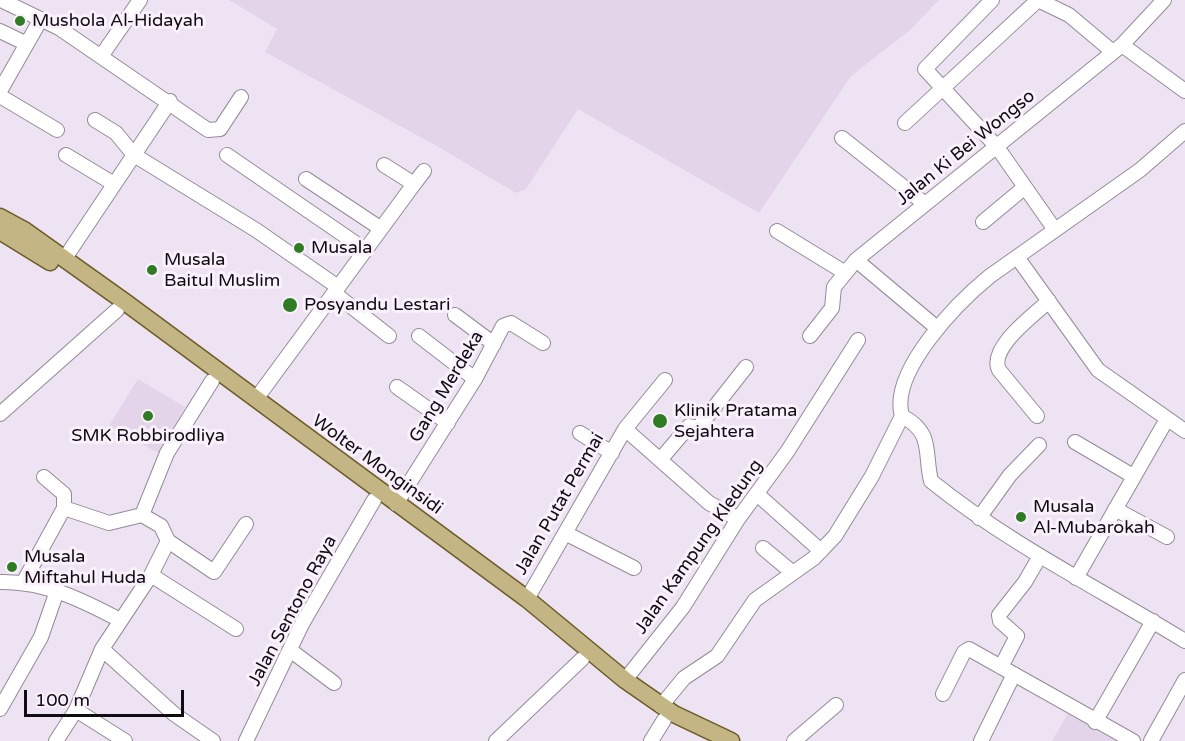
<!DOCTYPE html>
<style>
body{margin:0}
#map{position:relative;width:1185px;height:741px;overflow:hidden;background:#eee3f2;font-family:"Varela Round",sans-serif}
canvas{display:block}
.scale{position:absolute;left:24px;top:690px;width:160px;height:27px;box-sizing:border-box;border:3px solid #100c11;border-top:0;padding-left:8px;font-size:18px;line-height:21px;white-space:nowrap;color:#100c11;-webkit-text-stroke:4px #faf1fd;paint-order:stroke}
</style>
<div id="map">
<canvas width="1185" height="741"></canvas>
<div class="scale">100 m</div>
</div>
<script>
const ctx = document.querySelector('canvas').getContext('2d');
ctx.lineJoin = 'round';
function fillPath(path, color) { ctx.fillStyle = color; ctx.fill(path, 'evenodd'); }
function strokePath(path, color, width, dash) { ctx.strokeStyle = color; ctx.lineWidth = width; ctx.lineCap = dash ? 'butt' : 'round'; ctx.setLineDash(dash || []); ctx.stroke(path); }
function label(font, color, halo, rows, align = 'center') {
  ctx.font = font + ' "Varela Round",sans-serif'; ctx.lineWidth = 6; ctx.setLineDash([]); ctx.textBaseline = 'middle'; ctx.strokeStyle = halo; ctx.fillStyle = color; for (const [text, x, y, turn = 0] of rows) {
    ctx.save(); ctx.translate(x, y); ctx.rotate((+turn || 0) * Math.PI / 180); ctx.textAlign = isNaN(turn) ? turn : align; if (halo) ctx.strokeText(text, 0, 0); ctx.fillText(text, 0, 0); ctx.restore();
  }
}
fillPath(new Path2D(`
 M229,0H939L910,30L851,76L759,213L578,109L526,189L516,193L435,145L265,52L277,29Z
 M138,379L185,407L160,454L109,426Z
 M1068,713L1118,741H1052Z`), '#e4d4ea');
const minor = new Path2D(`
 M1,0L59,28L208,130L220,129L241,97
 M992,0L925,69L997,147L1055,230
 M1038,0L1069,15L1113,52
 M0,31L27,44
 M1122,45L1185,91
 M102,55L140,0
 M0,91L41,19
 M0,96L57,130
 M95,120L116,133L134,155L256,230L338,287
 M905,123L1038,0
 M842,138L925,204
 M66,155L114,184
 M227,155L364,249
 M306,179L380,228
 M414,184L424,171
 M983,222L1025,187
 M777,231L844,272
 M1017,257L1098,370L1185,431
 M65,258L170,101
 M856,260L937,328
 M334,293L389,336
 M455,315L494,344
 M419,336L475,379
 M810,336L832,308L834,287L856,260L1122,45L1164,0
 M397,387L448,423
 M256,399L414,184L384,165
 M0,414L117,310
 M902,416C934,433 924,452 931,481C1009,544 1100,589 1185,641
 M1037,416L999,370C988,348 1035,314 1049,301
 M625,429L665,380
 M580,433L612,453
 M1075,442L1133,476
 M660,460L689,426L698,428L746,367
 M44,477L64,494V508
 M757,494L821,551
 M396,504L475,379L503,326L511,323L543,343
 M1115,509L1167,537
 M979,518L1010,475L1039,445
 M565,533L634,568
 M168,541L214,572L246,524
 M763,548L793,573
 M151,575L236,629
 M1076,578L1167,419
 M24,581L64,508L109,523L142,515
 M0,582C44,581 82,600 120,620
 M527,599L625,429L709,503L738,519
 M102,649L174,714L213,741
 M290,650L334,683
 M1001,667L1017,636L1000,621L999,615L1025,582L1040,556
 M625,680L683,607L738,519L787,452L858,340
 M943,694L964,652L969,649L1133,741
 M661,706L684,678L717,656L755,600L814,558L835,536L872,476L902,416C889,372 958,302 990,276L1140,170L1185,131
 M0,709L41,637L57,591
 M76,710L125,741
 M1095,722L1153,621
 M56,741L76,710L102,649L151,575L168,541L161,526L142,515L167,453L212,381
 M246,741L302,624L374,500
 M496,741L582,659
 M651,741L664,720
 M794,741L836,705
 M981,741L1014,674
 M1151,741L1185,680`);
const major = new Path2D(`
 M0,217L24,230L125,302L527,599L625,680L674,714L731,741
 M0,231L50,262`);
strokePath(minor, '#948a98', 16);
strokePath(major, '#6b5b26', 19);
strokePath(minor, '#fff', 14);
strokePath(major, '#c4b684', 16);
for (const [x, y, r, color] of [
 [20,21,6,"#307c24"],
 [299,248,6,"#307c24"],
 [152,270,6,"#307c24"],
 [290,305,8,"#307c24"],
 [148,416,6,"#307c24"],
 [660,421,8,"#307c24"],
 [1021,517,6,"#307c24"],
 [12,567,6,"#307c24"]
]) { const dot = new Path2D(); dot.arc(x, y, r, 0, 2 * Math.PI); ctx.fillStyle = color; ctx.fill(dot); strokePath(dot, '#faf1fd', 2); }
label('18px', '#100c11', '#faf1fd', [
 ["Mushola Al-Hidayah",32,21],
 ["Musala",311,248],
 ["Musala",164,260],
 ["Baitul Muslim",164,281],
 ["Posyandu Lestari",304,305],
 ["Klinik Pratama",674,411],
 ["Sejahtera",674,432],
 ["SMK Robbirodliya",148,436,"center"],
 ["Musala",1033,507],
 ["Al-Mubarokah",1033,528],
 ["Musala",24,557],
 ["Miftahul Huda",24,578]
], 'left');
label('18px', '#100c11', '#faf1fd', [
 ["Jalan Ki Bei Wongso",966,148,-39],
 ["Gang Merdeka",447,387,-59],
 ["Wolter Monginsidi",377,465,36],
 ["Jalan Putat Permai",560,504,-60],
 ["Jalan Kampung Kledung",699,547,-55],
 ["Jalan Sentono Raya",293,611,-62]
]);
</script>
